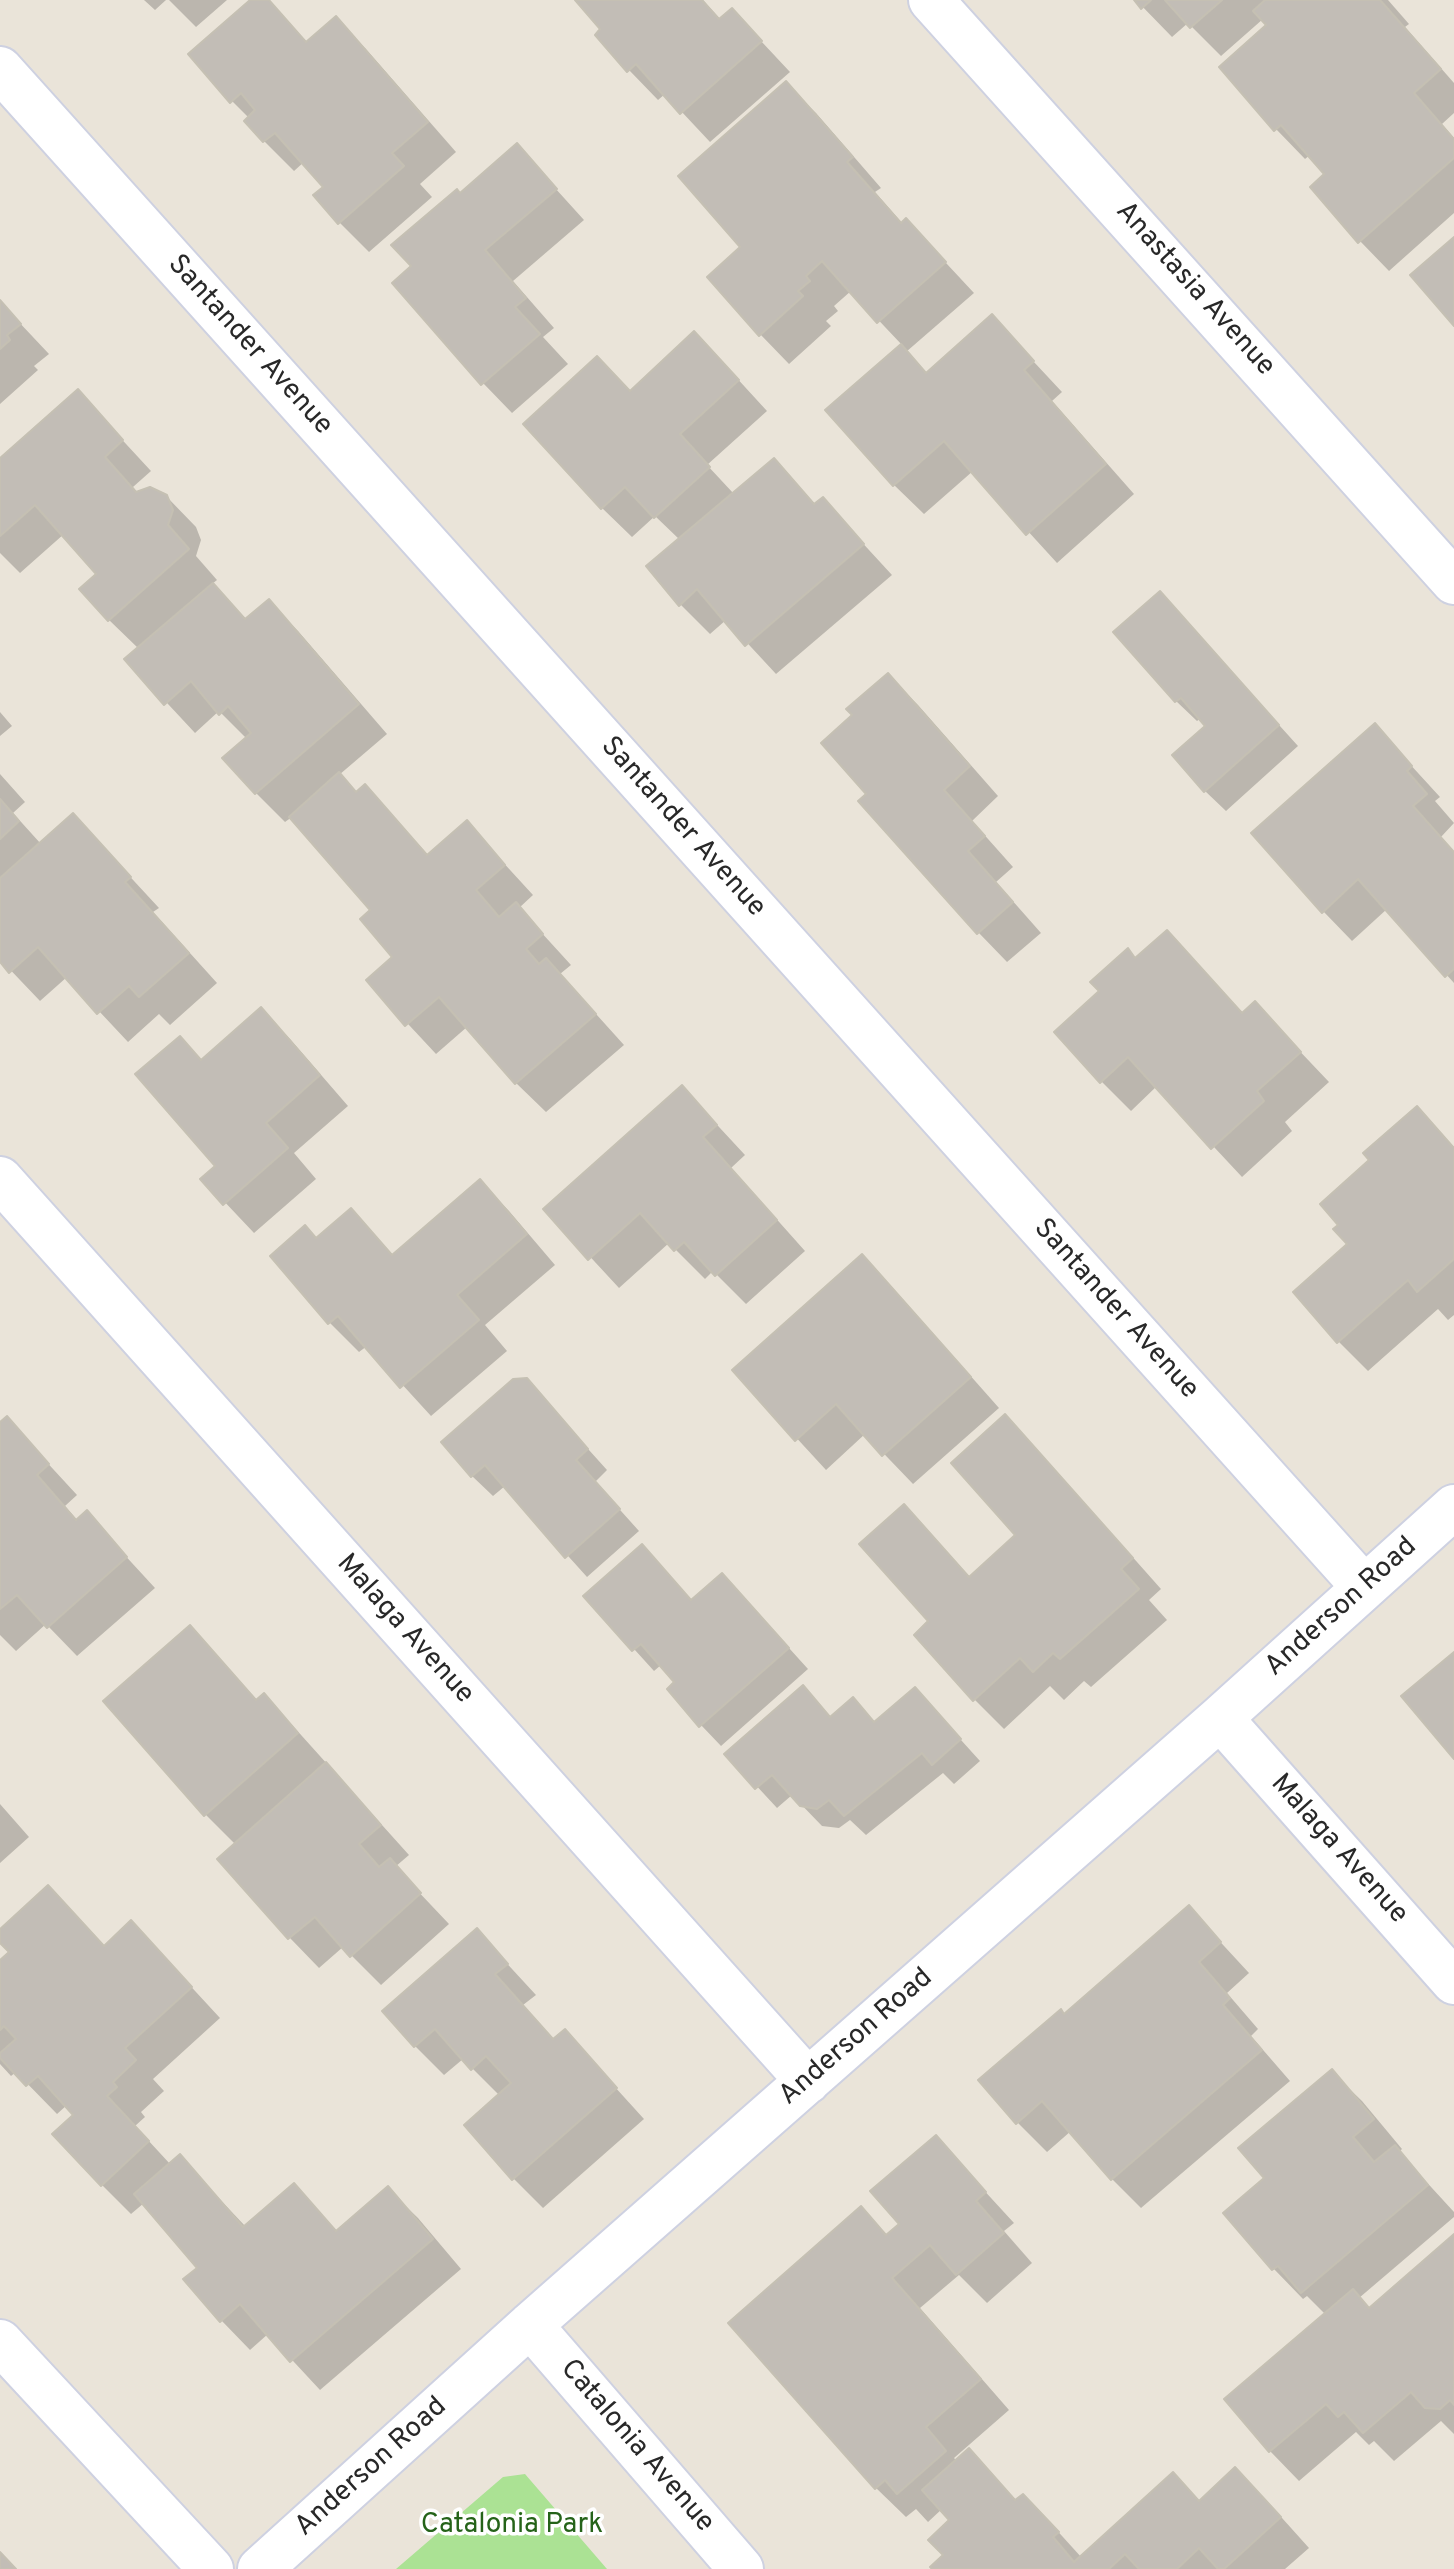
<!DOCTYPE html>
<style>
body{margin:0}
canvas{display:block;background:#eae4d9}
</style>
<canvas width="1454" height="2569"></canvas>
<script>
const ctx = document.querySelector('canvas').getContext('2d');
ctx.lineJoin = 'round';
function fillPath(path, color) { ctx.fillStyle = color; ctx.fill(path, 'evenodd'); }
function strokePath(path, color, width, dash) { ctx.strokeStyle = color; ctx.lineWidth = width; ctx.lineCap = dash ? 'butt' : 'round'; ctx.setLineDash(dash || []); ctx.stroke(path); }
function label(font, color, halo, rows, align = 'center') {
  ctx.font = font + ' Overpass,sans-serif'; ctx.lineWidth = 7; ctx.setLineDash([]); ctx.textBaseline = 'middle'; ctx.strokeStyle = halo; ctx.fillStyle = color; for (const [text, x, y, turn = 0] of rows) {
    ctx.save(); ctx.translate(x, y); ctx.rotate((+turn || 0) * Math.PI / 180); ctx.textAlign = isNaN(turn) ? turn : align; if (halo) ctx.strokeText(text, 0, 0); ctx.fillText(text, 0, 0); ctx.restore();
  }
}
fillPath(new Path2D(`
 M525,2474L607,2569H396L503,2477Z`), '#abe294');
fillPath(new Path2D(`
 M144,0H166L155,10Z
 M169,0H227L196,27Z
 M253,0H267L308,43L335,19L365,48L456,152L420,184L432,197L369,252L339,222L326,188L304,162L294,171L264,141L249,118L232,101Z
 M578,0H703L721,20L732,10L790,72L710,142L665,94L658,100L629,70L597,35L603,29Z
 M1136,0H1388L1409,24L1405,27L1454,83V113L1442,124L1454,138V213L1389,271L1360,241L1327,174L1310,155L1305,159L1276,129L1269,26L1263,19L1221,56L1188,23L1172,37Z
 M786,84L816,113L881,188L875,192L903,224L906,220L974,293L906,352L928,374L992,317L1062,392L1052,401L1134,494L1057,563L973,471L924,514L894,485L828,410L902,345L851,291L834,306L838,311L826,321L831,326L789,364L760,334L743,247Z
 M517,146L584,220L513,281L554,328L543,337L568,364L512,413L483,383L460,195Z
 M0,302L49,354L34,366L38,370L0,404Z
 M723,363L767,411L707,465L734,494L774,460L816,505L823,500L892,575L776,674L726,620L710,634L680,604V540L655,516L632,537L602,508L631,392Z
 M78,392L151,471L133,487L138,493L166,496L196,527L201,540L196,556L217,580L212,584L247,620L269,602L298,631L387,734L339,775L358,794L365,786L429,856L467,823L533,895L519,908L571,965L560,974L624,1045L546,1112L516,1083L467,1027L436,1054L368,981L394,957L372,910L292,817L285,822L256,793L247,739L219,711L195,733L127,660L139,649L109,620L99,574L64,534L20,573L0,553V460Z
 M1160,593L1298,746L1226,811L1205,791L1208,726L1201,718L1197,721L1176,701Z
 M888,675L918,705L998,796L972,821L1013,867L996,882L1041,933L1007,962L978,932L855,715Z
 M0,712L12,726L0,736Z
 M1375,726L1440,797L1435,801L1454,823L1441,837L1454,852V983L1387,909L1352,941L1323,911Z
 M0,774L25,802L13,813L41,844L73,815L159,908L153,912L217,983L170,1025L159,1014L128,1042L67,977L40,1001L0,959Z
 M1167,933L1244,1014L1255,1004L1329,1082L1285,1122L1292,1131L1242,1177L1157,1086L1131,1111L1101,1081L1136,960Z
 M261,1009L290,1039L348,1106L294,1153L316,1179L254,1233L203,1179L218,1166L180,1039L202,1061Z
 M682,1087L745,1155L731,1168L805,1251L746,1304L713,1271L705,1279L669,1243L619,1288L546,1209Z
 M1417,1109L1454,1147V1315L1448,1320L1438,1309L1368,1371L1338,1341L1350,1244Z
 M480,1181L509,1211L555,1265L485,1325L507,1351L431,1416L367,1346L359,1352L330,1323L273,1256L317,1240L351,1210L394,1256Z
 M862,1257L891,1286L999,1408L913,1484L865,1434L826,1470L734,1370Z
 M526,1380L607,1470L595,1482L639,1531L587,1577L505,1486L493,1496L472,1476Z
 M1005,1417L1034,1446L1161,1589L1149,1600L1167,1620L1091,1687L1084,1681L1064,1700L1050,1686L1004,1729L974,1699L931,1622L904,1507L971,1578L1018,1536Z
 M7,1419L77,1495L65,1506L78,1521L86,1513L155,1588L77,1656L46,1624L16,1651L0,1635V1425Z
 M586,1596L692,1602L742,1596L808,1669L721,1746L701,1725L677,1682L661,1665L654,1671Z
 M190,1628L258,1701L264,1696L293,1726L409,1855L395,1867L449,1924L381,1985L343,1947L319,1968L290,1938L220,1859L236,1845L205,1814Z
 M803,1687L832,1718L853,1700L876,1723L915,1689L980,1761L954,1784L943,1773L866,1835L850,1820L839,1828L822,1826L792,1795L777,1808L727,1754Z
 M0,1804L29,1837L0,1863Z
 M1189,1908L1249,1973L1227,1993L1258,2029L1251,2036L1290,2081L1141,2208L1112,2179L1071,2131L1047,2152L1017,2122Z
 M477,1931L536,1995L523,2005L555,2041L565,2032L644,2119L543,2208L513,2178L500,2096L463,2059L444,2075L415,2046Z
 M0,1932L105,1947L160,1953L220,2018L153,2079L164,2091L141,2112L145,2117L135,2126L171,2165L180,2157L246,2227L294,2186L338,2232L388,2189L418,2218L461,2269L320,2390L268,2334L250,2350L221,2320L200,2268L144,2203L131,2214L102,2185L76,2115L67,2105L57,2114L16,2072L11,2076L0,2064V1962L12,1952L0,1940Z
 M1332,2072L1362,2101L1402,2149L1399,2152L1454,2212V2217L1359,2298L1371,2309L1454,2237V2434L1441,2421L1394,2461L1374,2441L1369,2445L1356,2432L1299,2481L1270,2451L1326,2315L1307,2296L1303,2299L1274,2269L1226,2213L1267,2179Z
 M935,2137L1014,2223L1004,2231L1032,2263L987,2303L959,2275L920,2308L1009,2410L954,2458L957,2461L969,2450L1017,2501L1053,2526L1082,2558L1173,2475L1200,2502L1265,2499L1309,2548L1285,2569H935L946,2555L952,2520L942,2509L928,2522L916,2509L906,2517L876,2488L861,2209L888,2236L902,2224Z`), '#0003');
const building = new Path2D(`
 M250,0H269L306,42L336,16L428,122L392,153L404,166L338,224L313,195L323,187L275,133L263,142L244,121L255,110L241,93L230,103L188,54Z
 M575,0H702L719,19L732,8L762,41L680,114L636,64L627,72L595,35L600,29Z
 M1134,0H1151L1141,9Z
 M1165,0H1222L1190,28Z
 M1265,0H1380L1441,69L1414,93L1454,139V158L1358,243L1310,187L1324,174L1281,125L1274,131L1219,67L1266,25L1253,11Z
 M786,81L853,157L847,162L901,223L906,218L946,262L877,323L822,261L806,276L810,281L798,291L803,296L759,336L707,277L740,247L678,176Z
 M517,143L557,189L485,250L526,298L515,307L540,334L481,385L392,283L411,266L391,245L457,189L460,193Z
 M1454,237V326L1410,275Z
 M0,300L21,324L7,335L10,340L0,349Z
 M992,314L1034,361L1024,370L1106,464L1026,535L944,441L893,486L825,410L901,344L926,373Z
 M694,331L739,380L680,434L710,467L654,518L625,487L601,509L523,424L597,356L630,391Z
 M78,389L123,440L105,457L136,492L150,487L167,495L173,510L168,525L189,549L108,621L79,589L96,574L35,505L0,536V458Z
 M774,458L814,504L823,497L864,544L745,646L697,589L679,606L646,566Z
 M213,583L245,619L269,599L359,704L255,794L222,758L251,733L228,706L219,715L191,681L164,705L124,659Z
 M1160,591L1279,725L1204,792L1172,755L1205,726L1181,698L1175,702L1113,632Z
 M888,673L970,766L944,790L985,836L968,851L1013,902L977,934L858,801L866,794L821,743L852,715L846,709Z
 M1375,723L1412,766L1407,771L1427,794L1413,806L1454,852V969L1445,977L1358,879L1322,913L1251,833Z
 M339,772L356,792L365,784L427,855L467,820L505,865L476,890L499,917L516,902L543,934L526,949L539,964L546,958L596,1014L515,1084L439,997L405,1026L366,980L392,957L360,919L370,910L289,817Z
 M0,799L19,821L0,839Z
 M73,813L131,877L125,882L189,953L139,997L129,986L97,1014L38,947L9,973L0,962V878Z
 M1167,930L1242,1013L1255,1001L1301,1052L1257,1091L1264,1101L1211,1149L1128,1057L1100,1083L1054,1032L1099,991L1090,982L1128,948L1135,958Z
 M261,1007L320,1075L266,1123L288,1148L223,1205L200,1179L215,1166L135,1074L180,1036L201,1060Z
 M682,1085L717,1125L703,1137L777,1220L715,1276L684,1242L674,1251L640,1213L588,1260L543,1209Z
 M1417,1106L1454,1148V1259L1417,1292L1408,1280L1337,1343L1293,1292L1347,1244L1333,1229L1338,1225L1320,1204L1369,1160L1363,1153Z
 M480,1179L527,1234L457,1295L479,1320L400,1388L338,1316L328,1324L270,1256L305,1225L316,1238L351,1208L392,1255Z
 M862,1254L971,1377L882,1456L836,1404L795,1441L732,1370Z
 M527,1378L588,1449L576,1460L620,1509L565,1558L485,1465L471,1477L441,1442L513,1379Z
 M1005,1414L1133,1558L1121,1569L1139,1589L1060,1659L1053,1653L1033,1672L1020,1658L973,1701L914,1635L928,1621L859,1544L904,1504L969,1577L1015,1535L951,1463Z
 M7,1416L49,1464L37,1475L76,1520L87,1510L127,1557L47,1628L17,1595L0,1609V1422Z
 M642,1544L691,1600L722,1573L789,1648L699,1727L667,1689L674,1682L641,1644L632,1651L583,1596Z
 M190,1625L256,1700L264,1693L298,1733L204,1816L103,1701Z
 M1454,1652V1759L1401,1696Z
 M803,1685L830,1717L853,1697L874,1722L915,1687L961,1739L932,1765L922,1753L844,1816L829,1800L817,1809L800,1806L772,1775L755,1789L724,1754Z
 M326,1762L381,1825L359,1844L379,1867L390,1858L421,1893L350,1957L315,1917L288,1939L217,1859Z
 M48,1885L104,1946L131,1920L192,1987L125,2048L136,2060L113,2082L117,2087L107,2096L149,2141L101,2186L52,2134L73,2115L38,2076L26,2086L0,2058V2053L16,2039L4,2026L0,2030V1960L9,1952L0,1943V1929Z
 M1189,1905L1221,1942L1199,1962L1230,1998L1223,2005L1262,2050L1111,2180L1042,2101L1016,2124L978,2080L1061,2009L1064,2014Z
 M477,1928L508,1964L495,1974L553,2039L565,2029L617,2088L512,2180L464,2125L511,2083L486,2056L471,2070L435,2029L414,2047L382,2011Z
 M1332,2069L1374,2119L1353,2137L1374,2162L1395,2145L1428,2185L1301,2293L1278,2266L1272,2270L1223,2213L1264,2178L1238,2148Z
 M936,2135L986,2192L976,2201L1004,2233L956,2275L930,2245L892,2278L981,2379L926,2427L946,2451L897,2494L885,2480L875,2489L728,2323L861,2206L886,2235L899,2224L870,2191Z
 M180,2154L243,2227L294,2183L336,2231L388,2186L433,2239L290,2362L240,2304L220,2322L183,2279L197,2268L134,2194Z
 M1454,2234V2405L1450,2400L1440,2409L1425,2408L1411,2392L1363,2433L1344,2412L1338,2417L1326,2404L1269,2452L1224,2399L1353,2289L1369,2308Z
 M969,2448L1015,2500L1023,2494L1059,2532L1053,2537L1074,2562L1173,2472L1199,2501L1235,2467L1281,2517L1224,2569H1218L1199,2548L1177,2569H1139L1125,2554L1109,2569H932L930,2567L943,2555L928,2540L949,2520L922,2490Z
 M0,2552L16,2569H0Z`);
fillPath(building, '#c2bdb6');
strokePath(building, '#c5c0b3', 2);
const minor = new Path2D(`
 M931,0L1454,582
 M0,69L1364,1587
 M0,1179L808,2081
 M1220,1718L1454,1982
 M530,2325L741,2569
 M0,2342L211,2569
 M260,2569L530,2325L1220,1718L1454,1507`);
strokePath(minor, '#ced1e1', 48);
strokePath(minor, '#fff', 44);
label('28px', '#282828', '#fff', [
 ["Anastasia Avenue",1194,290,48],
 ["Santander Avenue",249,346,48],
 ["Santander Avenue",682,828,48],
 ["Santander Avenue",1115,1310,48],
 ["Anderson Road",1342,1608,-42],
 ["Malaga Avenue",404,1630,48],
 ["Malaga Avenue",1338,1850,48],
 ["Anderson Road",857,2038,-41],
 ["Catalonia Avenue",636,2447,49],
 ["Anderson Road",372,2468,-42]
]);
label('28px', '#256319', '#fff', [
 ["Catalonia Park",512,2526]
]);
</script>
